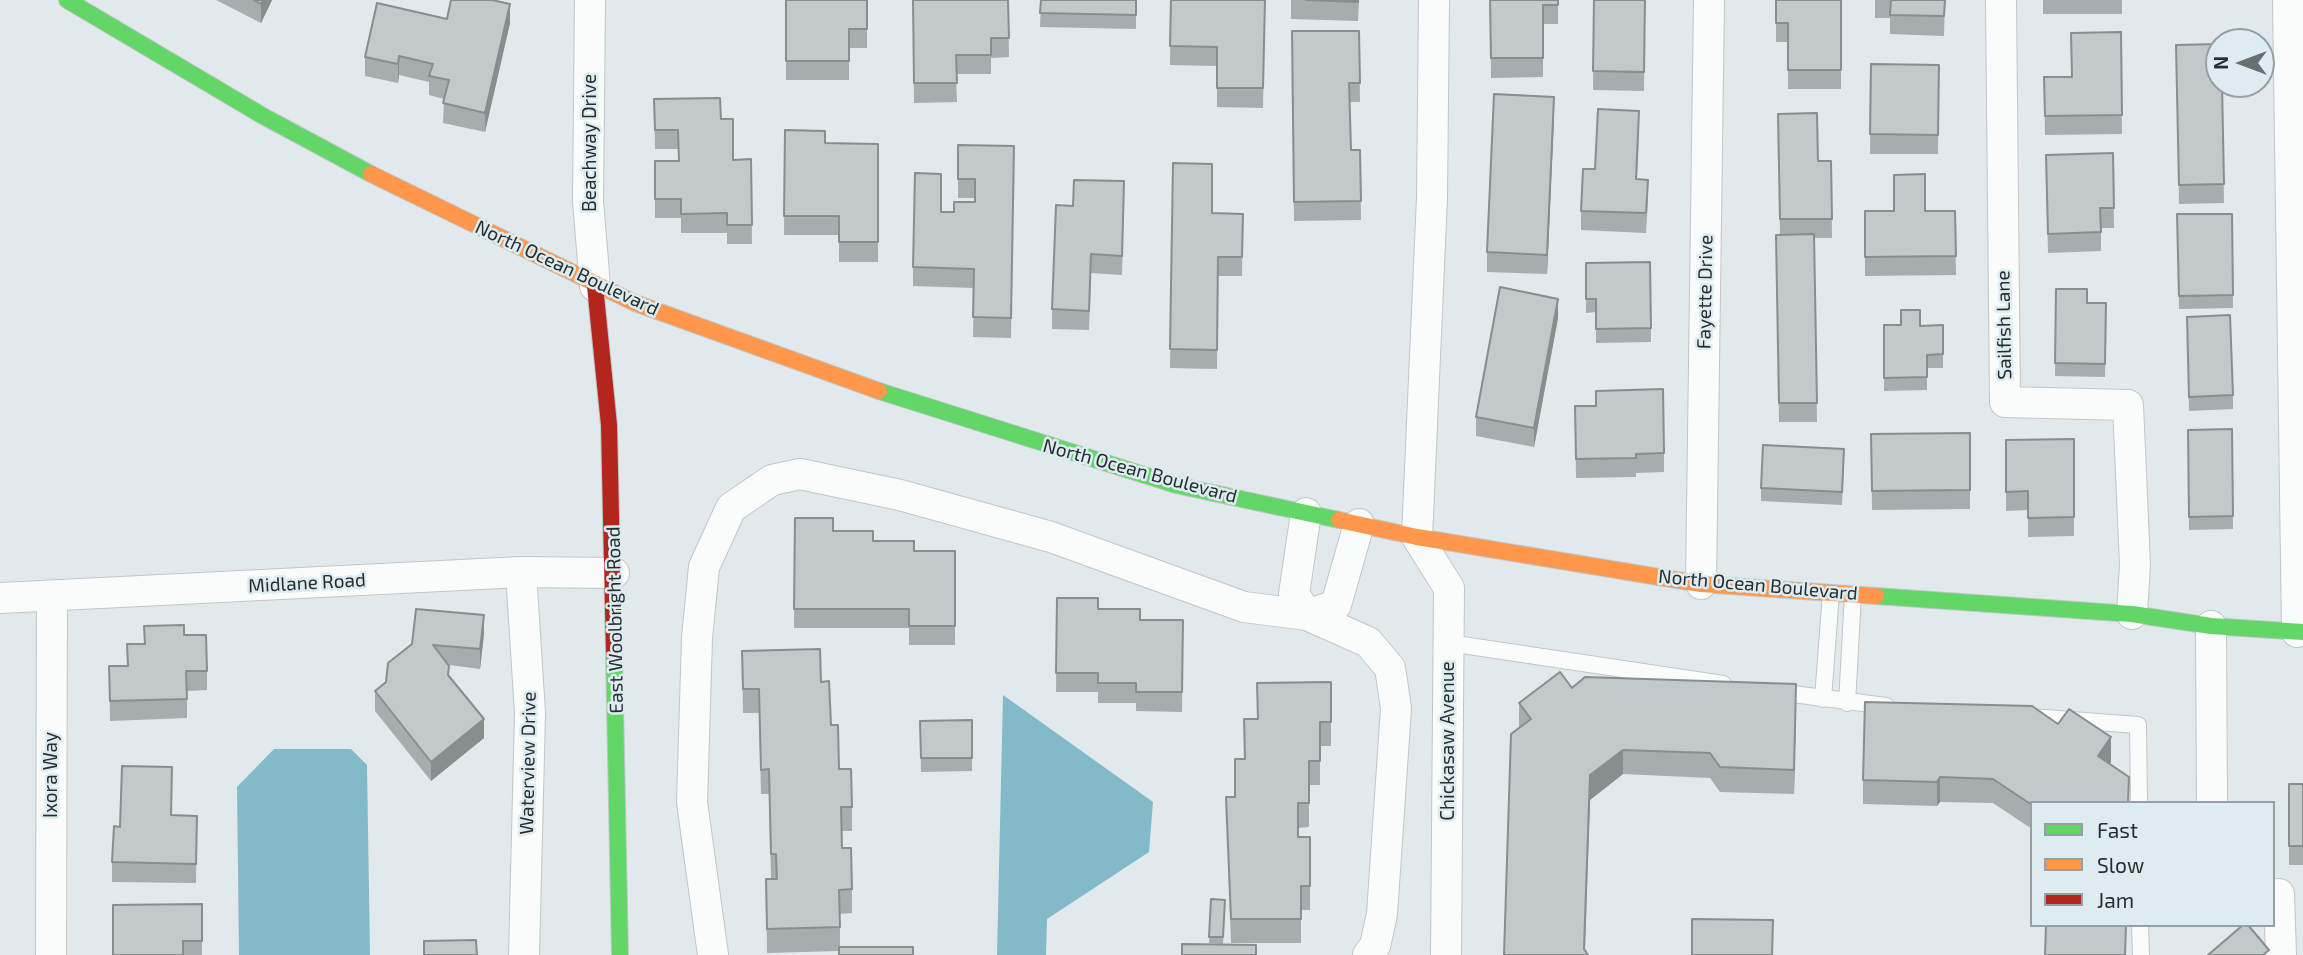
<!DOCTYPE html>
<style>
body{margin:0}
#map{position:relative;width:2303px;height:955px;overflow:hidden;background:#e1e9ec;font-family:"Exo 2",sans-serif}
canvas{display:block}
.legend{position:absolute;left:2030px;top:801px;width:245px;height:126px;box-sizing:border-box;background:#ddecf0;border:2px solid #94a0a3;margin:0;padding:9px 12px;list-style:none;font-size:21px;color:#272d2f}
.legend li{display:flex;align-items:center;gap:14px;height:35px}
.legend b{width:35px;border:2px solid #94a0a3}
.north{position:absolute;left:2205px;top:28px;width:70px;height:70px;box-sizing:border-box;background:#ddecf0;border:2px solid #94a0a3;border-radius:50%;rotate:270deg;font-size:19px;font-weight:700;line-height:28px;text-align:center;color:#272d2f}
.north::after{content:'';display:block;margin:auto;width:24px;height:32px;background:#686f71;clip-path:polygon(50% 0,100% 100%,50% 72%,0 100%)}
</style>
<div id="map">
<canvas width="2303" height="955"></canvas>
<ul class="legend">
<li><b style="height:9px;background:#63d668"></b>Fast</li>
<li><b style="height:9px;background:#ff974d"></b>Slow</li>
<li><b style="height:9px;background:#b3261e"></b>Jam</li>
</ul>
<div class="north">N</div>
</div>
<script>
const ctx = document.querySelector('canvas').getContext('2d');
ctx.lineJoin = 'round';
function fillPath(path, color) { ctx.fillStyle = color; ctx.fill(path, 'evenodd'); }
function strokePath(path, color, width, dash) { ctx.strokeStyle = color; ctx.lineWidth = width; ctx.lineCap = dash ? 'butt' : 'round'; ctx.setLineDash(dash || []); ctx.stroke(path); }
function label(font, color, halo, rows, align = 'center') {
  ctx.font = font + ' "Exo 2",sans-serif'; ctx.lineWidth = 5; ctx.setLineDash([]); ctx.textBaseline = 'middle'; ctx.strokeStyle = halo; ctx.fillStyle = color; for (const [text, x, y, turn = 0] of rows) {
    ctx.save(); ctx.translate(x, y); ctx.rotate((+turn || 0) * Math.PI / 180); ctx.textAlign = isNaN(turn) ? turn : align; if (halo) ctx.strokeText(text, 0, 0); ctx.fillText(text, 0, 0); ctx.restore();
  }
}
fillPath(new Path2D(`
 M1003,695L1153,802L1149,852L1047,919L1046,955H997Z
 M274,749H351L367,765L370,955H239L237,787Z`), '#83baca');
const lane = new Path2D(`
 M1449,643L1723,684
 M1777,692L1886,706
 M1823,699L1831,593
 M1847,703L1853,594
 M2031,717L2138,725L2139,803
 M2140,925L2141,955`);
const street = new Path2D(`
 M590,0L588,201L595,286
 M1434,0L1432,198L1417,537L1449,588L1446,955
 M2001,0L2005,402L2128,405L2135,565L2132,614
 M2288,0L2297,632
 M1306,513L1294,594L1307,615L1336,605L1359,524
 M521,572L530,713L524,955
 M1701,584L1709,0
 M0,598L521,572L614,573
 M2211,626L2212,803
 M2279,894L2281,955
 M51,955L52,596
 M713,955L692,802L697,638L704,567L731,508L772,480L800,474L900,495L1051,537L1244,607L1307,615L1368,642L1390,668L1396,708L1382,914L1375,946L1368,955`);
const fast = new Path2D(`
 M67,0L263,116L371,174
 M879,391L1176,485L1339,520
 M1876,596L2132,614L2211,626L2303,632
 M614,654L620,955`);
const slow = new Path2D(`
 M371,174L635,303L879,391
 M1339,520L1417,537L1701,584L1876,596`);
const jam = new Path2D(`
 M595,286L609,425L614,654`);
strokePath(lane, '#c0c7c9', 18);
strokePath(street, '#c0c7c9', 32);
strokePath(fast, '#c0c7c9', 18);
strokePath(slow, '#c0c7c9', 18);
strokePath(jam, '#c0c7c9', 18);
strokePath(lane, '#fafcfc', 16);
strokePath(street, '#fafcfc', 30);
strokePath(fast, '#63d668', 16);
strokePath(slow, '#ff974d', 16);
strokePath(jam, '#b3261e', 16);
fillPath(new Path2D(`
 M216,0H272L261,23Z
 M786,0H867V48H849V80H786Z
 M913,0H1008L1009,57L991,58V74H956L957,102L914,103Z
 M1041,0H1136V29L1040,27Z
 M1171,0H1265L1263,108L1217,107V66L1170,65Z
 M1291,0H1359L1358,21L1291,19Z
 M1490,0H1558V24H1543V77L1491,78Z
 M1594,0H1645L1644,91L1593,90Z
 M1776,0H1841V89H1788V42H1776Z
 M1875,0H1945L1944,36L1890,34V18H1875Z
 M2043,0H2122V14H2043Z
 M447,19L510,23L485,132L443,123L444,99L429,95V82L399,75L398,83L365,76V57Z
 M1292,31H1359L1360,102H1350L1351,150H1360L1361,220L1294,221Z
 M2121,32L2122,134L2045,135L2044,77H2072Z
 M2176,45L2222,84L2224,203L2179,204Z
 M1871,64L1939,65L1938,154H1870Z
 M654,99L721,119L733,160L751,159L752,244H727V233H681V218H655V161H678V149H655Z
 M1778,114L1818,161H1831L1832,238H1814L1817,422H1779L1776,235H1780Z
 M1554,116L1547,274L1487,272V252Z
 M785,130L825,143L878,144V262H839V235H784Z
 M1639,130L1637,179L1648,199L1646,233L1581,230V211L1595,169Z
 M958,145L1014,146L1011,338L973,337L974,288L913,286V267L941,212H954L975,202V198H958Z
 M2113,153L2114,228H2101V251L2048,253L2046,174Z
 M1173,163L1212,213L1243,214L1242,276H1218L1217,369L1170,368Z
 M1124,200L1122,275L1091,273L1089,330L1052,329V309L1073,206Z
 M1865,211H1955L1956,275L1865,276Z
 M2177,214H2232L2233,308L2179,309Z
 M1650,262L1651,342L1596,343V312L1586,313V263Z
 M2056,289L2087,303H2106L2105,377L2055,376Z
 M1558,318L1534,447L1476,436V417Z
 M1884,325H1943V368H1927V390L1884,391Z
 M2187,330L2233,395V409L2189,411Z
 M1575,406L1664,453V472L1636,473V477L1576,478Z
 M2232,429L2233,529L2189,530L2188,430Z
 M1970,433V509L1872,510L1871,434Z
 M2074,439V536L2028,537V510L2006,511V440Z
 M1844,463L1842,505L1761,501V488Z
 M795,518L833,531L914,551H955V645H909V628H794Z
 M1057,598L1140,620H1183L1182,712L1136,711V703H1098V692H1056Z
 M484,634L480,669L449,665V676L484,738L431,781L375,711V691L386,682L412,644Z
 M184,635L207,671V690L187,691V718L110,721L109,666H127L144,644Z
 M742,651L821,682L839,769L852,807V831H841L842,848L852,889V913L840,914V947L839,951L767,953L766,879H776V878H771L769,794H761L759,713H743Z
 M1331,682V746H1320V785H1309V827L1298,828V837H1310V910H1301V943H1231L1226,797H1235L1245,759L1258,719Z
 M1572,688L1796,709L1794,794L1720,792L1710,778L1623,774L1590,800L1585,950L1504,955L1519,728V703Z
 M972,720V771L921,772L920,721Z
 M2111,762L2109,764L2032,803V829L1993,803L1940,802L1937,806L1863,804V780Z
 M2289,784H2303V865H2289Z
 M171,815L197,816L196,883L112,882V862L120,827Z
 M1211,899L1225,900L1223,944L1209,943Z
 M202,904V955H113Z`), '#a7adae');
fillPath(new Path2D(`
 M263,0H272L261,23V4Z
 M510,4V23L485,132V113Z
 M399,56V75L398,83V64Z
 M1554,97V116L1547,274V255Z
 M1558,299V318L1534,447V428Z
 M484,615V634L480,669V649Z
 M1796,684V709L1794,794V770Z
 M484,719V738L431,781V762Z
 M2111,737V762L2098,780V756Z
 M1623,750V774L1590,800L1584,955L1590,775Z
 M1940,777V802L1937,806V782Z`), '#888d8d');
const building = new Path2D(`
 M254,0H263L261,4Z
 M451,0H492L510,4L485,113L443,103L449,80L429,76L433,64L399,56L398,64L365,57L377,3L447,19Z
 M786,0H867V29H849V61H786Z
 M913,0H1008L1009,38H991V55H956L957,83H914Z
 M1041,0H1136V15L1040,13Z
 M1171,0H1265L1263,88H1217V47L1170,46Z
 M1306,0H1358V2Z
 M1490,0H1558V5H1543V58H1491Z
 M1594,0H1645L1644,72L1593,71Z
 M1776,0H1841V70H1788V23H1776Z
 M1891,0H1945L1944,16L1890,15Z
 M1292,31H1359L1360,83H1349L1351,150H1360L1361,201L1294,202Z
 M2121,32L2122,115L2045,116L2044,77H2072L2071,33Z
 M2219,44V84H2222L2224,184L2179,185L2176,45Z
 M1871,64L1939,65L1938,135L1870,134Z
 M1494,94L1554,97L1547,255L1487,252Z
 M720,98L721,119H733V160L751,159L752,225H727V213L681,214V199H655V161H679L678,130H655L654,99Z
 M1598,109L1639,111L1636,179L1648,180L1646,213L1581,211L1583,169H1595Z
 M1817,113L1818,161H1831L1832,219H1780L1778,114Z
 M785,130L825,131V143L878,144V242H839V216H784Z
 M958,145L1014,146L1011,318L973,317L974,269L913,267L915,173L941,174V212H954V202H975V179H958Z
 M2113,153L2114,208H2100L2101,232L2048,234L2046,155Z
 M1173,163L1212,164V213L1243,214L1242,257H1218L1217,350L1170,349Z
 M1925,174V211H1955L1956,256L1865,257V211H1894V175Z
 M1074,180L1124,181L1122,256L1091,254L1089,311L1052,309L1056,205L1073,206Z
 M2177,214H2232L2233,295L2179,296Z
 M1814,234L1817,403H1779L1776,235Z
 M1650,262L1651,328L1596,329V299H1586V263Z
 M1500,287L1558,299L1534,428L1476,417Z
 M2056,289H2087V303H2106L2105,364L2055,363Z
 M1901,310H1920V326L1943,325V354L1927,355V377L1884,378V325H1901Z
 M2230,315L2233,395L2189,397L2187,317Z
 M1663,389L1664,453L1636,454V458L1576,459L1575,406H1596V391Z
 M2232,429L2233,516L2189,517L2188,430Z
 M1970,433V490L1872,491L1871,434Z
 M2074,439V517L2028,518V491L2006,492V440Z
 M1763,445L1844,449L1842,492L1761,488Z
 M795,518H833V531H873V541H914V551H955V626H909V609H794Z
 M1057,598H1098V609H1140V620H1183L1182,692H1136V683H1098V673H1056Z
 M416,609L484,615L480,649L433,645L449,666L448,675L484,719L431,762L375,691L386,682L388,663L412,644Z
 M184,625V635H206L207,671H186L187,699L110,701L109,666H128L127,644H145L144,626Z
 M820,649L821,682L829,681L831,725H838L839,769H851L852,807H841L842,848H851L852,889L839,890L840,927L767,929L766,879H777L776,854H771L769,769L761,770L759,689H743L742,651Z
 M1560,672L1572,688L1585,677L1796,684L1794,770L1720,767L1710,753L1623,750L1590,775L1584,949L1588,955H1504L1511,734L1531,719L1519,703Z
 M1331,682V722H1320V761H1309V803H1298V837H1310V886H1301V919H1231L1226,797H1235V759H1245L1244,719H1258L1257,683Z
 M1865,702L2032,706L2058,724L2069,709L2111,737L2098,756L2129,777L2128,803H2032V805L1993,779L1940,777L1937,782L1863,780Z
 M972,720V758H921L920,721Z
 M122,766L172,767L171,815L197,816L196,864L112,862L114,826L120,827Z
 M2289,784H2303V846H2289Z
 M1211,899L1225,900L1223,937H1209Z
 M202,904V941H183V955H113V905Z
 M1692,919L1773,920L1772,955H1692Z
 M2046,925H2126L2125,955H2045Z
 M2243,925H2248L2269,950L2263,955H2208Z
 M476,940L477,955H424V941Z
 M1182,944L1256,945V955H1182Z
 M839,947H913V955H839Z`);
fillPath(building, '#c2c9ca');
strokePath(building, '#888d8d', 2);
label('19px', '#272d2f', '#ddecf0', [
 ["Beachway Drive",590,143,-90],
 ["North Ocean Boulevard",567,268,25],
 ["Fayette Drive",1705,292,-89],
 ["Sailfish Lane",2004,325,-91],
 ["North Ocean Boulevard",1140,471,15],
 ["Midlane Road",307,583,-3],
 ["North Ocean Boulevard",1758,585,5],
 ["East Woolbright Road",615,620,-91],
 ["Chickasaw Avenue",1448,741,-90],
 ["Waterview Drive",528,763,-89],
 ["Ixora Way",51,775,-90]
]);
</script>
